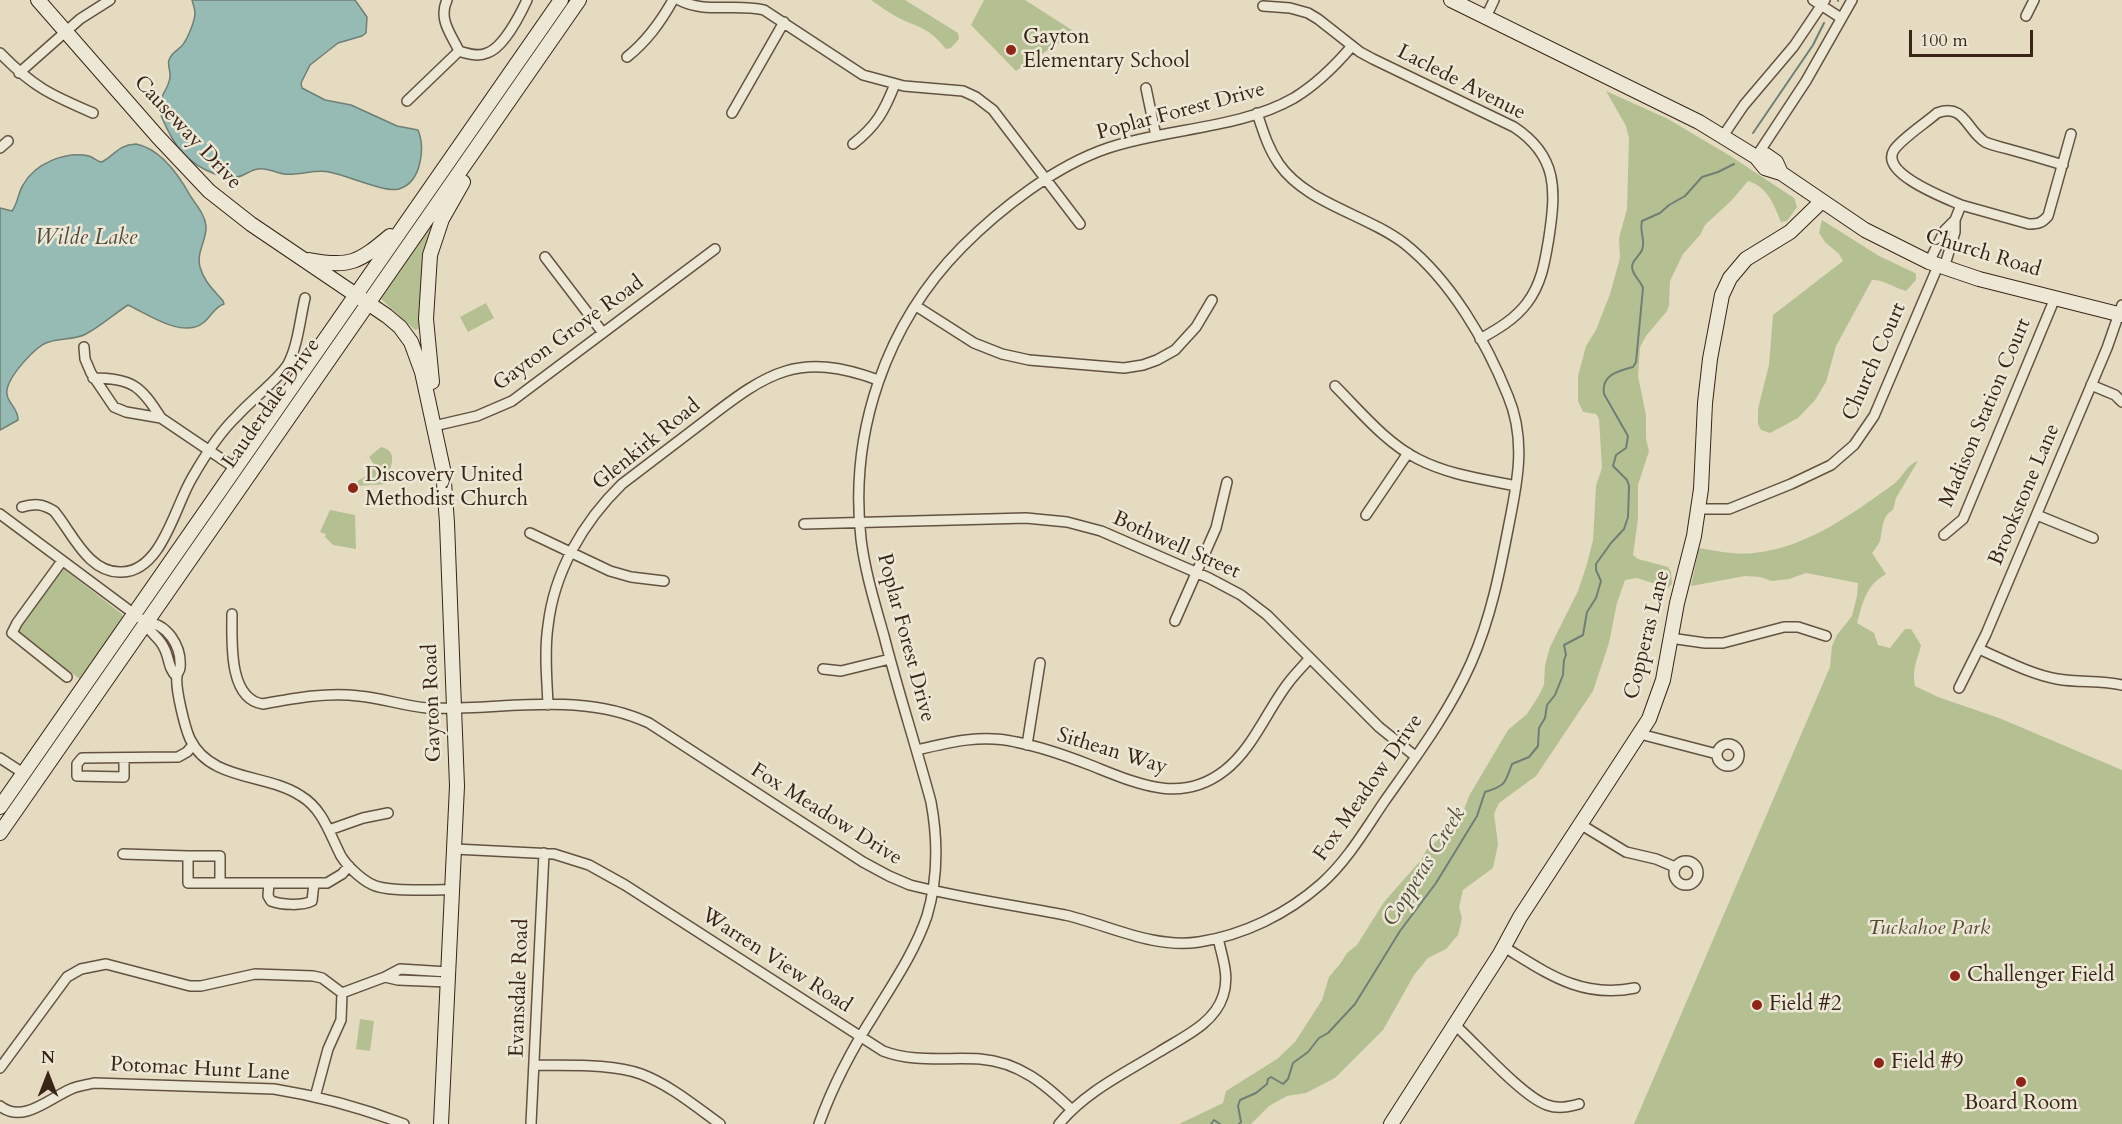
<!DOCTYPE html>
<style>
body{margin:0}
#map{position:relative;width:2122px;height:1124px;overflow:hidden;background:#e4dbc0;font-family:Cardo,serif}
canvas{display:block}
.north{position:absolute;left:18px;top:1046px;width:60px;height:60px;-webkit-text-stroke:4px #ede8d6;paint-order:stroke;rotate:0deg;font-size:16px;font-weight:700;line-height:24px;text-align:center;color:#392417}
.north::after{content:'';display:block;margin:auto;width:21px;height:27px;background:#392417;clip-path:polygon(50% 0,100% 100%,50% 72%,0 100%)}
.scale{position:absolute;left:1909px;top:30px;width:124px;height:27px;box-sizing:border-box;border:3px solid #392417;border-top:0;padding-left:8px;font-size:18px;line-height:21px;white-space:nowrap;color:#392417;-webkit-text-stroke:4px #ede8d6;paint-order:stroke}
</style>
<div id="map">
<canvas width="2122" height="1124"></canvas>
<div class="north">N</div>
<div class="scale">100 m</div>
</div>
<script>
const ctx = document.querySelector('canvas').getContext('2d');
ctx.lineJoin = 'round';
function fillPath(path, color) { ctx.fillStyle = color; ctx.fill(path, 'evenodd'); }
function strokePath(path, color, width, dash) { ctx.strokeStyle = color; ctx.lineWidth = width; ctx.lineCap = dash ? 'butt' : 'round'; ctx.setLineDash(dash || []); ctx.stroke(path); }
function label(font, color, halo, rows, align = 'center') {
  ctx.font = font + ' Cardo,serif'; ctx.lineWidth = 5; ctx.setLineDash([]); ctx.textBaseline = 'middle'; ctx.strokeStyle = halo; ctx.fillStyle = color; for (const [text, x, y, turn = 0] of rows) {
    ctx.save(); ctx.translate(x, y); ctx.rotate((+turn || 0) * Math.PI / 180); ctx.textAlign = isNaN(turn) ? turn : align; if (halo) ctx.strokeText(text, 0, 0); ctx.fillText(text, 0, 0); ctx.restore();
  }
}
fillPath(new Path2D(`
 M871,0H905L958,33L959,39L951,48L946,49C929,28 922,29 899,18C889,13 880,6 871,0Z
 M984,0H1025L1075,32L1016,71L971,25Z
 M552,24L527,65L413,229L412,228L439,182Z
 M1606,91L1668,119L1732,157L1794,198L1797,207L1787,221L1781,222C1774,205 1768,187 1748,181L1732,200L1705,225L1700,235L1683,254L1670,281L1669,305L1667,311L1646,336L1640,347L1638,376L1646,415V439L1649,451L1638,485V519L1633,555L1638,559L1668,567L1671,572L1672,584L1668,588L1637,578L1625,580L1617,603L1609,643L1593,691L1536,776L1499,803L1494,814L1498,844L1493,868L1463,890L1459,907L1462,918L1458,935L1446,949L1428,958L1414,975L1383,1030L1335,1078L1306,1093L1287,1096L1269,1106L1251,1124H1179L1223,1103L1226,1091L1277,1059L1295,1042L1322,1000L1329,977L1340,964L1347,953L1357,945L1384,902L1421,860L1427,849L1455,826L1462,815L1469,796L1508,730L1527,714L1538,697L1544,685L1545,665L1550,647L1578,591L1587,564L1593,540L1596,486L1602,468L1599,419L1596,414L1583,412L1578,401V376L1586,346L1596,330L1610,294L1620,258L1619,238L1627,209L1629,138L1626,126Z
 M433,220L434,221L421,328L415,330L380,298Z
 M1822,220L1879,256L1913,272L1916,274V280L1906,291C1895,288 1882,279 1872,280L1836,346L1826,382L1815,400L1798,418L1770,433L1761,430L1758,424V409L1769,365L1773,315L1843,261L1839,254L1825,242L1819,233Z
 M486,303L494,318L468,332L460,317Z
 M381,447C401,451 389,470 385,484L357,486L358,481L371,473L373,463L369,457Z
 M1918,461L1896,498L1893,510C1881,517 1883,529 1880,541C1878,545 1875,549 1872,553L1886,574C1866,585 1863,602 1857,623L1874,633L1878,645L1890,648L1905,629H1911L1921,645C1917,664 1912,665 1915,686L1938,697L1999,718L2122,770V1124H1634L1830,667L1832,646L1837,635L1852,616L1857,596L1858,583L1806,573L1789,579L1772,581L1760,577L1745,576L1691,586L1699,548C1716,551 1736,555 1754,553C1803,548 1845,519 1884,491C1889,487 1895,484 1899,479C1905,472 1909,464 1918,461Z
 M330,510L355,515L356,549L333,545L325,537L326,534L320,532Z
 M61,567L122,614L123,618L81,680L18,632Z
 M360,1019L374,1021L370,1051L356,1049Z`), '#b5c092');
const water = new Path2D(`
 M192,0H355L367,17L366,33L362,36L338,43L310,65L301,83L302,88L325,100L351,105L397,126L418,130C425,147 422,182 399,189C385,193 347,175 329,172C314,169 299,176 284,174C275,173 267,167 258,169C250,170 244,176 237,177C229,179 222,176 215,174C188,164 174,146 163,120C153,98 168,94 170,77C171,71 167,65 169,60C172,51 180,50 184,43C188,37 195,21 195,13C195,9 193,4 192,0Z
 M136,144C162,149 180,177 191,197C197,206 205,215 206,226C207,240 196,252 200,267C204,282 214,290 223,301L224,304C214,307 211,317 203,323C182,339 146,313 128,305C114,314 101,326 86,334C74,340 61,338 49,342C36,345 9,376 7,390C5,402 19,408 18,420L0,430V208L12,211C18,203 18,193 23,185C35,163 66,151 89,156C95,158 96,161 102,162C115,155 118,145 136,144Z`);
fillPath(water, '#95bbb4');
strokePath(water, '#707f75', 1.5);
strokePath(new Path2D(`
 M1838,1V0
 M1753,133L1813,45L1824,23
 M1211,1124L1214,1120L1220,1124
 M1239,1124L1241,1122L1238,1106L1240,1100L1256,1093L1267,1084L1268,1079L1271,1077L1283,1084L1288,1079L1293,1063L1308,1052L1319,1038L1328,1033L1355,1004L1400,931L1436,883L1477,816L1485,792C1505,786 1505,784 1512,764L1529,757L1538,746L1539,728L1545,718L1547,705L1555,695L1563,675L1564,660L1566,655L1564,645L1583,635L1587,612L1596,598L1601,581L1596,570V564L1611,543L1624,529L1628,517L1629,486L1627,480L1613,466L1616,455L1626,448L1628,436L1604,394C1601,375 1618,371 1633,367L1636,362L1643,288C1641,281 1635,278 1633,271C1629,262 1639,257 1642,250C1646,241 1639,231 1642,221L1660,213L1669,205L1685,196L1702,177L1718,172L1734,164`), '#707f75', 2);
const street = new Path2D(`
 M679,0C706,14 735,3 764,10L863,75L904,86L963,91L976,97L993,110L1080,224
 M1813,0L1841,18
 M1263,6L1290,8L1308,13L1318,19L1360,52L1373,59L1514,127C1558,156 1556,190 1549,237C1545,261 1542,283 1527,303C1515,319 1498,329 1480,339
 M2026,16L2034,0
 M1486,17L1494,0
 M459,51C468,54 478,57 487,53C503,48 520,15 527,0
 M0,53C33,87 51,95 93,113
 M627,57C647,41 660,23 673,0
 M19,73L80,19L110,0
 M1146,88L1156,136
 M407,101L459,51C451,34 438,19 447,0
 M732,113L784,22
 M1723,136L1744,105L1794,46L1825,0
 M853,144C876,126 884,112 895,84
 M0,148L8,141
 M1756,157L1806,81L1852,0
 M1961,205C1945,198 1879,173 1894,150C1901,139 1927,122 1937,113C1965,103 1966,130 1985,142C1992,145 2000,147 2008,149C2026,154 2044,159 2063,165
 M1955,220L1961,205L2029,224C2038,224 2042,223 2048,216L2071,134
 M545,257L603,333
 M1929,262L1945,230L1955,220V232L1944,268
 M916,306L974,343L1002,354L1029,360L1124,368L1143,365L1157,360L1175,350L1196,327L1212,300
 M84,347L85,359L91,373L114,407L126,412L161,418L235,468
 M93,378C132,378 141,386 161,418
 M2091,385L2115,395L2122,402
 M1335,386C1360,411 1386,443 1418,459C1449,475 1483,479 1516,486
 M434,426L477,416L512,401L715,249
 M22,507C34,503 43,504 54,511C72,532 88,574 122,572C162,571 175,506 192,478C204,457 219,433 237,416C250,401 279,379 288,364C298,345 300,319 305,298
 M1698,509H1729L1791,484L1831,465L1854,445L1874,416L1938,266
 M0,514L145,622
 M1366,515L1408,453
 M2037,515L2093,538
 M804,524L1026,518L1067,522L1101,531L1209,578L1241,595L1267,615L1379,727L1415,756
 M530,533L610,571L631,577L664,581
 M1944,535L1963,519L2055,298
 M62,561L17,623L12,633L67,677
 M232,614C232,641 228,699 263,704C295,698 327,692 359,696C382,698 404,706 427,708C502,711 579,690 649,723L863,862L889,876L910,885C961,898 1014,905 1065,915C1109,925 1153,949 1199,942C1244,935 1287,914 1321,884C1347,861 1365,830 1384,802C1415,758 1449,713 1471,663C1491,618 1500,571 1509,524C1518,480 1526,439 1508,396C1486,341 1451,281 1405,244C1366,214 1307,204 1279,164C1268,148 1263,131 1257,113
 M1175,621L1216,528L1227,482
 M145,622C167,623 182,646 180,668C180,671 177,673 177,676C175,688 185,728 190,739C211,782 267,773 301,796C323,809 330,835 341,856C347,866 361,879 371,884C387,893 434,889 453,890
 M145,622C149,633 158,636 163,646C170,657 167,668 177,677
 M1670,638L1705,643H1723L1784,627H1798L1826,636
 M1979,649C2004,660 2030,674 2057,679C2079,683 2101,680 2122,685
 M823,669L841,671L890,659
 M1959,688L1986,634L2107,348L2122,305
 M548,705C547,679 544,652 548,626C554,572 583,522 622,484C650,463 678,441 706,420C768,372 799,351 878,380
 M1640,734L1717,754
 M1717 755a11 11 0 1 1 22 0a11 11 0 1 1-22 0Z
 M1027,745L1040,663
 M917,750C950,742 982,734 1016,742C1041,747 1067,756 1090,765C1136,783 1180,805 1224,771C1253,749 1267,710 1289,682C1295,674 1303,666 1310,658
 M0,758L23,773
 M124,758V777L77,776V764L82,758L178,757L187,752L193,745
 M1580,824L1626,852L1656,859L1675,867
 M329,830L363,818L388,813
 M455,849L554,854L589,865L625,885L883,1051C914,1063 947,1057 980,1059C1019,1062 1045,1084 1072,1110
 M123,854L188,856V883H327L342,874L349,866
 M188,856H220V883
 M1674 873a12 12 0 1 1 24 0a12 12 0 1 1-24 0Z
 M269,883L268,896L271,901C282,905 302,906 312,901L314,883
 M1504,947C1547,973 1581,999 1635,988
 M448,982L398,980L385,977L400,969L448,972
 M1455,1025C1476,1044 1523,1097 1547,1105C1558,1109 1568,1107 1579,1104
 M535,1065C567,1066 611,1063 641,1074C670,1085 695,1106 720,1124
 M0,1068L67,977L81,969L106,964L190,986H201L255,974L313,976L322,978L342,993L385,977
 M315,1097L328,1049L341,1020L342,993
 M0,1106C23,1124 48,1099 71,1089C78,1086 86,1085 94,1083L274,1089C318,1096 362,1108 404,1124
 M531,1124L544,853
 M819,1124C833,1085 852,1049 875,1013C894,982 915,951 927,916C938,879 938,840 931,802C916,746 898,691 884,636C875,604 865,572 861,539C849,432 886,324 962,247C1001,208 1055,166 1108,148C1167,128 1240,129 1294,98C1317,84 1335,66 1352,46
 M1059,1124C1085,1092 1125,1073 1159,1052C1183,1037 1214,1024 1223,996C1230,976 1222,957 1218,938`);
const secondary = new Path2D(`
 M38,0L158,137L209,191L251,224L387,316L400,327L411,342L422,372L443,469L447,523L457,786L441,1124
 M1451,0L1699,122L1756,157L1765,168L1781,173L1865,230L1929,262L1979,279L2122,315
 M1756,157L1766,155L1776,162L1781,173
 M309,260C350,268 359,262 390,236
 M432,382L426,319L430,255L442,219L463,182
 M0,807L561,0
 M0,833L579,0
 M1391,1124L1500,954L1520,917L1649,719L1663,680L1677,603L1694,536L1701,489L1705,403L1710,359L1722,295L1730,278L1746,259L1790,232L1822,201`);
strokePath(street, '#645241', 12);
strokePath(secondary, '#392417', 16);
strokePath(street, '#ede8d6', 9);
strokePath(secondary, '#ede8d6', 14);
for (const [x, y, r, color] of [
 [1011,50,6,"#8f2418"],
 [353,488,6,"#8f2418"],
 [1955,976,6,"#8f2418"],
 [1757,1005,6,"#8f2418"],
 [1879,1063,6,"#8f2418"],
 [2021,1082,6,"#8f2418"]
]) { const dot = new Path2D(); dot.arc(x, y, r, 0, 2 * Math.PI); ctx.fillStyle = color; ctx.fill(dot); strokePath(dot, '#ede8d6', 2); }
label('21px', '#392417', '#ede8d6', [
 ["Gayton",1023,38],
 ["Elementary School",1023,62],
 ["Discovery United",365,476],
 ["Methodist Church",365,500],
 ["Challenger Field",1967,976],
 ["Field #2",1769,1005],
 ["Field #9",1891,1063],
 ["Board Room",2021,1104,"center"]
], 'left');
label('21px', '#392417', '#ede8d6', [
 ["Laclede Avenue",1461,83,27],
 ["Poplar Forest Drive",1181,112,-15],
 ["Causeway Drive",187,133,47],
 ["Church Road",1983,254,17],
 ["Gayton Grove Road",569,334,-36],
 ["Church Court",1875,362,-66],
 ["Lauderdale Drive",272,404,-55],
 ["Madison Station Court",1986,413,-67],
 ["Glenkirk Road",647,445,-39],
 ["Brookstone Lane",2025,495,-67],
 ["Bothwell Street",1176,546,24],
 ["Copperas Lane",1648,635,-76],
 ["Poplar Forest Drive",905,638,75],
 ["Gayton Road",433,703,-92],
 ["Sithean Way",1112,752,17],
 ["Fox Meadow Drive",1369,788,-55],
 ["Fox Meadow Drive",826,815,32],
 ["Warren View Road",776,961,33],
 ["Evansdale Road",520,988,-88],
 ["Potomac Hunt Lane",200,1070,3]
]);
label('italic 21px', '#584b36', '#ede8d6', [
 ["Tuckahoe Park",1929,929]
]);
label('italic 22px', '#504a3e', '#ede8d6', [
 ["Wilde Lake",86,239],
 ["Copperas Creek",1425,867,-58]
]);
</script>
